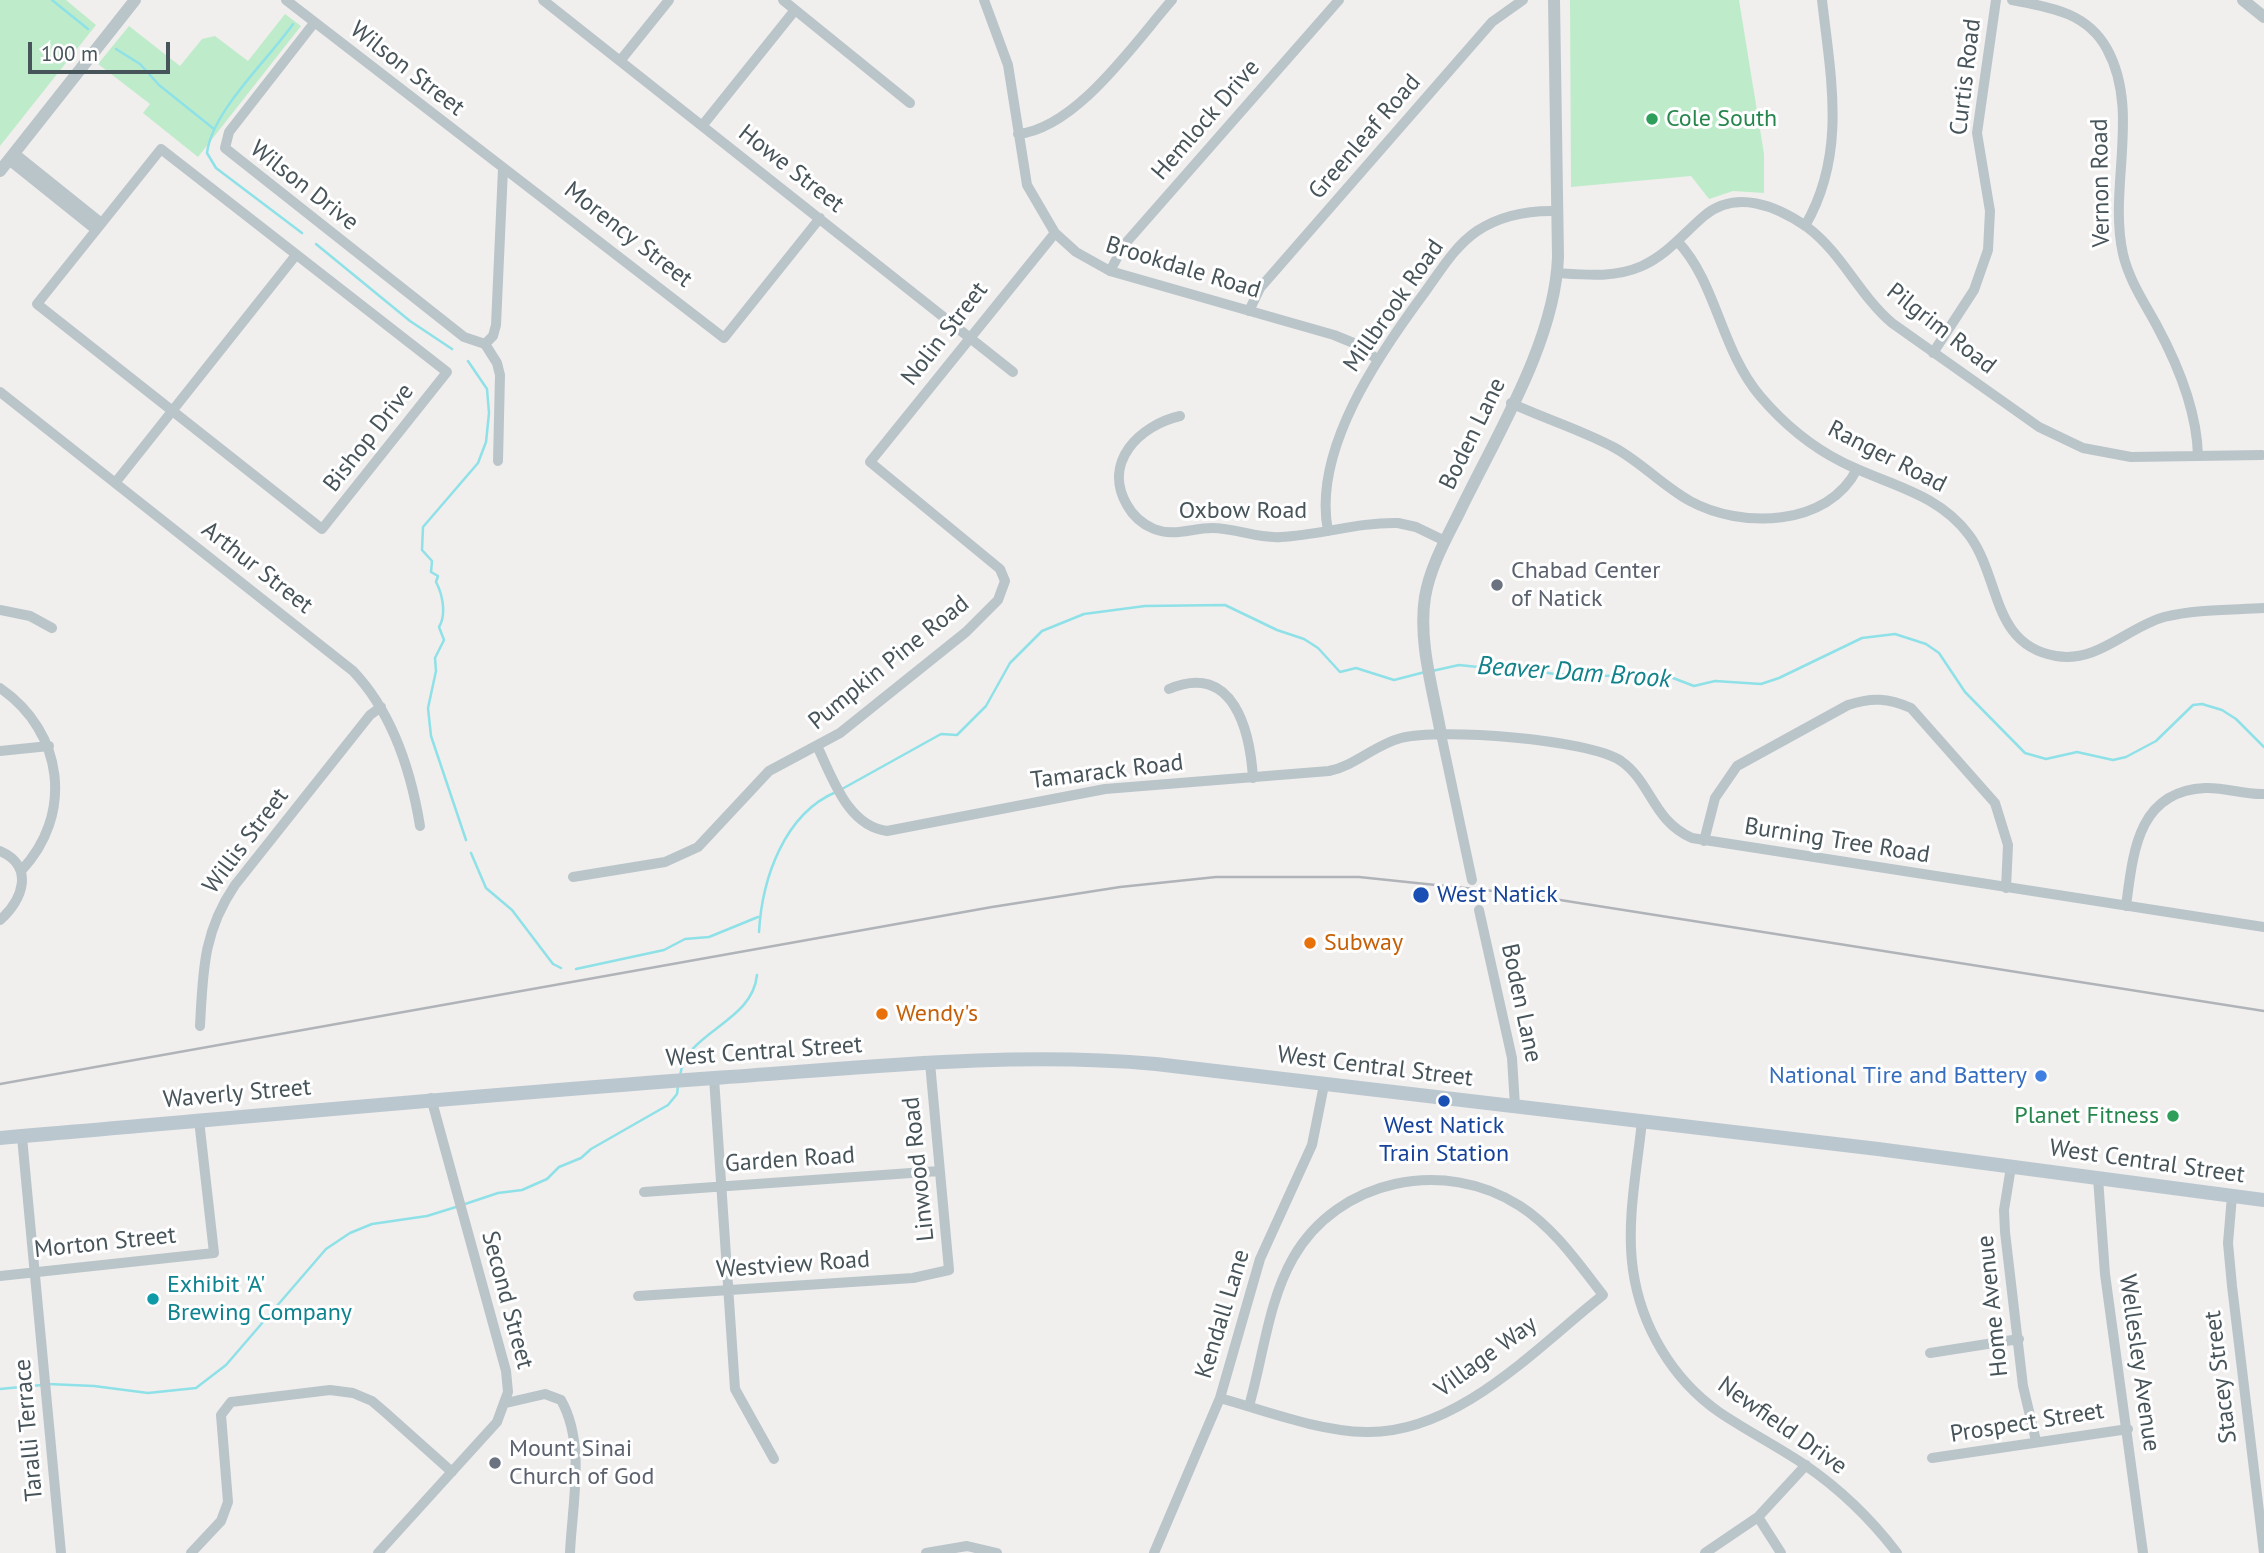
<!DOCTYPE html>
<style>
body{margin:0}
#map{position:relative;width:2264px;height:1553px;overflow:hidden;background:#f1eeee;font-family:"PT Sans",sans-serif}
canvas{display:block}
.scale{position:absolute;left:28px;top:42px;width:142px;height:32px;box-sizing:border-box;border:4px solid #47545a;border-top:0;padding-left:9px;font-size:21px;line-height:24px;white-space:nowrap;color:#47545a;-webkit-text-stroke:5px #fff;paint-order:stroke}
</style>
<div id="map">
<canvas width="2264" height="1553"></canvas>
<div class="scale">100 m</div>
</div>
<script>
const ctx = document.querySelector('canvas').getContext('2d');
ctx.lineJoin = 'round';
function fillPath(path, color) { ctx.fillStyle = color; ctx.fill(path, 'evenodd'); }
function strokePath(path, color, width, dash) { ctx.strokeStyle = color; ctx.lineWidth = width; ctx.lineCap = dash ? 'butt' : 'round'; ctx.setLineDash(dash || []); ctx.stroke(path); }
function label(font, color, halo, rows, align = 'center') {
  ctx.font = font + ' "PT Sans",sans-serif'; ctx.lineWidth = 6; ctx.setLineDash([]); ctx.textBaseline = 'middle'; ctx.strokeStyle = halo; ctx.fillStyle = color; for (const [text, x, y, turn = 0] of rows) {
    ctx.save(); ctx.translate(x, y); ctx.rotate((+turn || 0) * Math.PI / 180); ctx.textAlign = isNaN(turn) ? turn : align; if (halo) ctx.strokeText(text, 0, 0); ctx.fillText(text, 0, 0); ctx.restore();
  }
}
fillPath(new Path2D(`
 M0,0H66L96,25L0,146Z
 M1570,0H1739L1764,154V193L1733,191L1709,199L1691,176L1571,187Z
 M285,14L301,26L198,157L143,113L150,104L98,64L129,26L180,66L202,39L215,36L248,61Z`), '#beecca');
strokePath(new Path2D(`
 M52,0L88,29
 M293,24C268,60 212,111 207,153L216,168L302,233
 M116,49L140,64L159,85L214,129
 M316,244L410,321L452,349
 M1432,671L1459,665L1478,667L1493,663L1554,674L1673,678L1694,686L1715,681L1761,684L1779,678L1862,638L1895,634L1926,644L1939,653L1965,692L2025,753L2046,759L2077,752L2113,760L2126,757L2156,741L2193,705L2202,704L2222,710L2236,719L2264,747
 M842,789L941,734L957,735L986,706L1010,663L1042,631L1084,614L1145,606L1225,605L1277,630L1304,639L1318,648L1340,672L1356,668L1394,680L1425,672
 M466,840L431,736L428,708L436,671L435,658L444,640L439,627C447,614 442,593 436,582L438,576L431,572L432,561L422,550L423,527L478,463L486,442L489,413L487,389L468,361
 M471,853L486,888L512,910L553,964L561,968
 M759,932C762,879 784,814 836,792
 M576,969L664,950L685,939L709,937L758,917
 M680,1076C685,1031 752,1024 757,975
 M462,1205L498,1193L522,1190L547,1179L559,1167L581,1158L591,1149L668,1105L677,1094L678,1086
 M48,1384L94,1386L148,1393L196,1388L226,1365L326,1249L350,1233L372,1224L427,1216L456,1207
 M0,1389L42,1385`), '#8ee1e7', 2.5);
strokePath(new Path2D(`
 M286,0L724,338L820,218
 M543,0L1013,372
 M783,0L910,103
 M984,0L1008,65L1027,185L1055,233L1076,252L1110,271L1334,335L1356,344L1377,359
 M2012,0C2049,7 2087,12 2107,49C2141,111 2108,188 2123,254C2129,280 2144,302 2157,326C2178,365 2197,411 2198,456
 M314,23L229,132L225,148L464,337L485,344L497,363L500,375L498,461
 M620,61L669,0
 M702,126L795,10
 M1018,134C1077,128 1135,42 1172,0
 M161,149L447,372L322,529L37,304Z
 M14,153L100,222
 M9,160L95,229
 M1805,226C1847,154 1831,79 1822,0
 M1678,242C1716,282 1721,350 1760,396C1783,423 1810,446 1842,462C1887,485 1937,492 1969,535C2001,578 1991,645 2056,656C2098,663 2126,628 2164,617C2196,609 2231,610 2264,608
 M1110,271L1124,245L1339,0
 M1557,273C1586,275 1615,278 1642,266C1668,254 1683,234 1704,216C1736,189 1777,206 1807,227C1842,253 1859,295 1892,323L2039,427L2083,448L2131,457L2262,455
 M1249,311L1260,288L1492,22L1523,0
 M485,344L493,336L496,325L503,169
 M1933,353L1974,290L1988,250L1990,211L1977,133L1996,0
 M0,392L353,671C392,712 411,771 420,826
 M1511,403C1545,419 1582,430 1615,448C1642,463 1663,486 1690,501C1741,529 1828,527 1857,469
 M1180,416C1140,425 1102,462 1127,505C1133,516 1142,524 1154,529C1174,537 1192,528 1212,528C1236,528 1258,539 1281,537C1320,535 1359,522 1398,523L1416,527L1445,541
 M115,483L296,255
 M1328,531C1312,450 1379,354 1425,292C1441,270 1455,246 1477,231C1501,215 1528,210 1558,211
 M0,610L30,616L52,628
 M0,688C64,732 74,815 21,871
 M1169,689C1234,661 1250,732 1253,778
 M1441,734L1472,880
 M818,748C833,779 848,826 887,831L1105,789L1329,771C1357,765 1374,745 1401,738C1440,728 1588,739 1621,761C1652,783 1652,820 1692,838L2264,927
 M0,751L49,746
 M1704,841L1715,798L1737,766L1848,705C1872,697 1888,698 1911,708L1995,803L2008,845L2006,888
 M0,851C35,866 23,900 0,920
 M573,877L665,862L698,847L769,771L840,733L966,632L998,600L1005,581L1000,569L870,462L1055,233
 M2126,906C2133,854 2137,791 2205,788C2225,787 2244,795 2264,794
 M1479,910L1512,1058L1515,1106
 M200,1026C203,971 203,932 235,885L370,715L381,707
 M714,1078L735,1389L774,1459
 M1642,1121C1637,1170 1626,1221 1633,1270C1641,1326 1672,1379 1719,1412C1747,1431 1777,1446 1805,1465C1840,1489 1871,1519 1897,1553
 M22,1137L61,1553
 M2011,1167L2004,1210L2005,1232L2023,1386L2036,1441
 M2098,1178L2105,1274L2143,1553
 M644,1192L939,1171
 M2232,1196L2228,1243L2232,1286L2264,1553
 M0,1276L214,1253L199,1120
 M638,1296L913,1278L949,1270L930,1063
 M1930,1353L2019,1339
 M1220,1398C1266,1411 1318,1431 1366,1432C1457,1434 1536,1348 1603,1295C1578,1263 1554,1228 1520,1206C1444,1157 1338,1179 1293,1258C1268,1302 1263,1358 1249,1406
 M506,1403L545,1394L561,1400C586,1444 572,1505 570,1553
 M1932,1458L2128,1429
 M1758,1517L1781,1553
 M191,1553L221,1521L228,1502L221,1415L231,1402L330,1390L353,1393L372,1401L386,1413L452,1472
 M378,1553L497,1422L508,1392L506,1371L431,1098
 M926,1553L967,1546L997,1553
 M1154,1553L1220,1398L1260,1259L1312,1145L1324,1085
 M1705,1553L1758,1517L1806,1465`), '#bac5ca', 10);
strokePath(new Path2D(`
 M2243,0L2264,17
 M0,171L135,0
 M1441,734C1433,690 1418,641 1425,597C1430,567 1446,539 1459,513C1496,436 1555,342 1558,257L1554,0`), '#bac5ca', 12);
strokePath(new Path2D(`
 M0,1138C238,1118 476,1095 714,1078C861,1068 1009,1051 1156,1064L1878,1149L2264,1200`), '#bbc7cf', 14);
strokePath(new Path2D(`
 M0,1084L992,907L1120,887L1216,877H1359L1522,894L2264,1011`), '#b0b4b8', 2.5);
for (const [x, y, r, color] of [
 [1652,119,7,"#2e9e5b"],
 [1497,585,7,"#6b7280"],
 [1421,895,9,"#1a4fb4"],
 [1310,943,7,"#e8710a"],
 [882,1014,7,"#e8710a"],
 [2041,1076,7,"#3f7fe0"],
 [1444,1101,7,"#1a4fb4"],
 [2173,1116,7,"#2e9e5b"],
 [153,1299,7,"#0f9aa8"],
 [495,1463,7,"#6b7280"]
]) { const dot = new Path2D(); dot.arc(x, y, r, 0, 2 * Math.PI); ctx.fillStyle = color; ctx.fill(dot); strokePath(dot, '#fff', 2.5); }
label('24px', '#47545a', '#fff', [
 ["Wilson Street",407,69,38],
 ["Curtis Road",1966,77,-83],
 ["Hemlock Drive",1206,120,-49],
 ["Greenleaf Road",1365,137,-49],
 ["Howe Street",791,169,38],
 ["Vernon Road",2101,183,-91],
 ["Wilson Drive",304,186,38],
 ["Morency Street",628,235,38],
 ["Brookdale Road",1183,268,17],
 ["Millbrook Road",1394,306,-55],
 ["Pilgrim Road",1941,329,38],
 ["Nolin Street",945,334,-52],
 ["Boden Lane",1473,434,-64],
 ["Bishop Drive",369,438,-52],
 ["Ranger Road",1887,457,27],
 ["Oxbow Road",1243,511],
 ["Arthur Street",257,568,38],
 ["Pumpkin Pine Road",889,663,-39],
 ["Tamarack Road",1107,772,-7],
 ["Willis Street",246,841,-53],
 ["Burning Tree Road",1837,841,9],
 ["Boden Lane",1521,1003,78],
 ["West Central Street",764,1052,-4],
 ["West Central Street",1375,1067,7],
 ["Waverly Street",237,1094,-5],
 ["Garden Road",790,1160,-4],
 ["West Central Street",2147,1162,8],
 ["Linwood Road",919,1169,-96],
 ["Morton Street",105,1243,-6],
 ["Westview Road",793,1265,-4],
 ["Second Street",507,1300,75],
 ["Home Avenue",1993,1306,-96],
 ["Kendall Lane",1223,1314,-73],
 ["Village Way",1486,1357,-36],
 ["Wellesley Avenue",2139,1363,82],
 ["Stacey Street",2221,1377,-97],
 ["Prospect Street",2027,1423,-9],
 ["Newfield Drive",1782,1426,35],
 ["Taralli Terrace",29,1430,-95]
]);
label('24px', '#27864d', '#fff', [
 ["Cole South",1666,119],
 ["Planet Fitness",2159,1116,"right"]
], 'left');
label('24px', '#5b616d', '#fff', [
 ["Chabad Center",1511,571],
 ["of Natick",1511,599],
 ["Mount Sinai",509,1449],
 ["Church of God",509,1477]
], 'left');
label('24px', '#164399', '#fff', [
 ["West Natick",1437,895],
 ["West Natick",1444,1126,"center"],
 ["Train Station",1444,1154,"center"]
], 'left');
label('24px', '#c56008', '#fff', [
 ["Subway",1324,943],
 ["Wendy's",896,1014]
], 'left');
label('24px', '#366cbe', '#fff', [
 ["National Tire and Battery",2027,1076]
], 'right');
label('24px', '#0d838f', '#fff', [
 ["Exhibit 'A'",167,1285],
 ["Brewing Company",167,1313]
], 'left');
label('italic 26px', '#13838b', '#fff', [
 ["Beaver Dam Brook",1574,673,4]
]);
</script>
